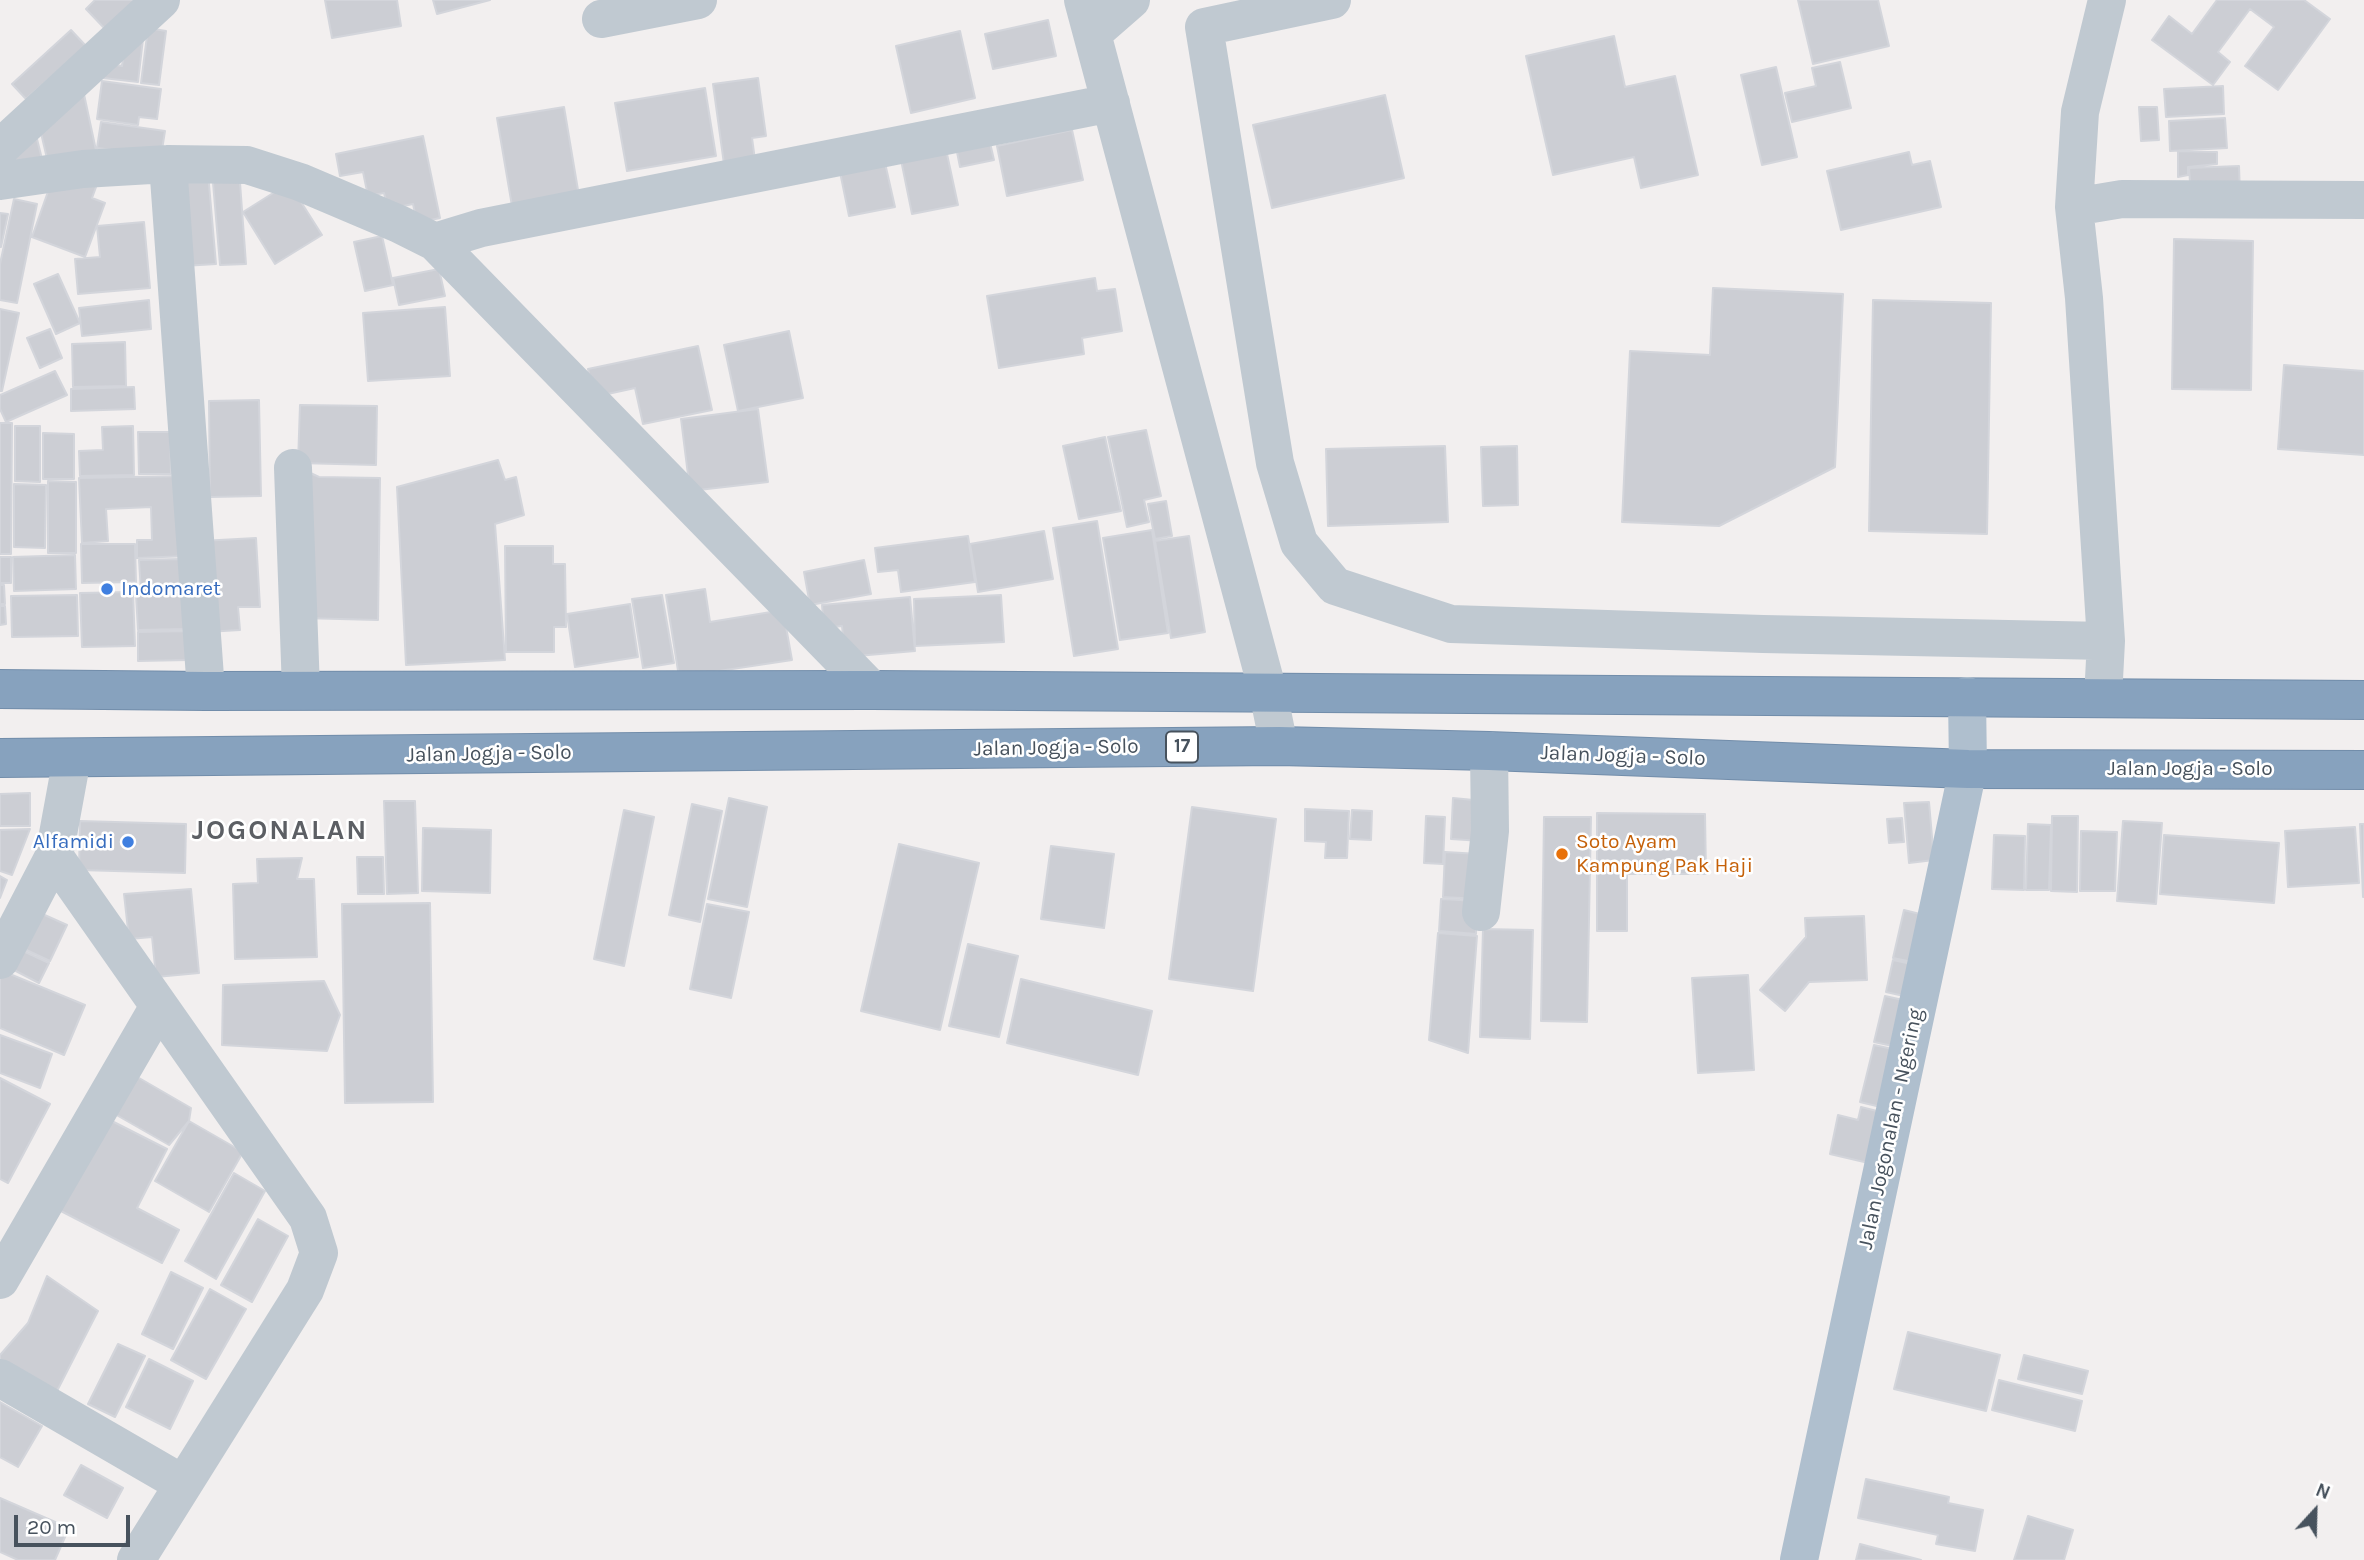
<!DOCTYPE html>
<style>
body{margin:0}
#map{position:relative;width:2364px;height:1560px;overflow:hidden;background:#f2efef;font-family:Karla,sans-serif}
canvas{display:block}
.north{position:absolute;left:2280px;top:1476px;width:70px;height:70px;-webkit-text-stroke:5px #fff;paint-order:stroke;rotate:22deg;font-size:19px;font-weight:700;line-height:28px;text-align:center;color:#47525d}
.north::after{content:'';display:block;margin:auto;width:24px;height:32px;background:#47525d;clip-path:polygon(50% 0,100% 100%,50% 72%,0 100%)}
.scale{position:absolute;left:14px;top:1515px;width:116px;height:32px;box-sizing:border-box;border:4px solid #47525d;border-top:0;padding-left:9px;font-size:21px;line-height:24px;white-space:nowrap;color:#47525d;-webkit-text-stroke:5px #fff;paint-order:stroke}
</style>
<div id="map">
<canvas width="2364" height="1560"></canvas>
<div class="north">N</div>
<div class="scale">20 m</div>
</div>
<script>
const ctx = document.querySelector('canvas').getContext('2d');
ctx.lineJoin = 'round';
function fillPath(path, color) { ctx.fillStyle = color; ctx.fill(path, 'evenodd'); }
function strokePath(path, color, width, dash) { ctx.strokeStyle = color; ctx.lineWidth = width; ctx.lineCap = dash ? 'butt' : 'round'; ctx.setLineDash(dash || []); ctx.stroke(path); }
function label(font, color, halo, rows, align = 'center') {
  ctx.font = font + ' Karla,sans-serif'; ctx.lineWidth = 5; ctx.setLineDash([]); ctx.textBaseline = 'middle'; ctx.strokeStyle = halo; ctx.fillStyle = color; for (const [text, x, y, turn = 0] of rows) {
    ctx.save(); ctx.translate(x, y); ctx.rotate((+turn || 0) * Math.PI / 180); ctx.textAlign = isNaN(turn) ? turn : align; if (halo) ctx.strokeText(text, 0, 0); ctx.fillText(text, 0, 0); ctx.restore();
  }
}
const building = new Path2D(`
 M95,0H138L106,30L86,9Z
 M325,0H397L401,26L332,38Z
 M433,0H490L437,14Z
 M1798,0H1878L1889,46L1813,64Z
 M2217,0H2304L2330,19L2278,90L2245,66L2274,27L2250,9L2218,52L2230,62L2213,85L2152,40L2169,16L2192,34Z
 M1048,20L1056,56L993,69L985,34Z
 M148,28L166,31L159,85L141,83Z
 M71,30L86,46L26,99L12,84Z
 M960,31L975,98L911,113L896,46Z
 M1614,36L1625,87L1675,76L1698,175L1641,188L1634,157L1553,175L1526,56Z
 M126,37L143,39L138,82L103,78L105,63L122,66Z
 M1840,62L1851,108L1792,122L1785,93L1816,86L1812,68Z
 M1776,67L1797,157L1762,165L1741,75Z
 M758,78L766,136L752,138L755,160L724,164L713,84Z
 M102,81L161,89L157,119L139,117L138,125L97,119Z
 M82,85L97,155L49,167L37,116Z
 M2223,86L2224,114L2166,117L2164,89Z
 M705,88L716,156L627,171L615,103Z
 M1385,95L1404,178L1272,208L1253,125Z
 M564,107L579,196L512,206L497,118Z
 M2139,107H2157L2159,140L2141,141Z
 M2225,118L2227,148L2170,151L2169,121Z
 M101,122L165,131L161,156L97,148Z
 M987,130L994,160L960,167L954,137Z
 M1072,130L1083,180L1007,196L997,146Z
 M423,136L440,218L417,223L413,204L388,209L384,193L368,196L363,172L340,176L336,154Z
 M37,139L44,167L0,163Z
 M944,140L958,205L912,214L899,150Z
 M2178,151L2217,152V164L2188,167V175L2178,177Z
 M1909,152L1912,165L1930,161L1941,207L1841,230L1827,171Z
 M885,163L895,207L849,216L840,172Z
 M2239,166L2240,194L2191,196L2189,168Z
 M239,169L246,264L220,265L212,171Z
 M208,173L216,264L183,266L176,175Z
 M99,179L92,198L105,203L85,257L32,237L51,183Z
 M289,183L322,235L275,264L243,212Z
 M14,199L37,204L17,303L0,300V264Z
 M0,213L8,214L1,247H0Z
 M144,222L150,288L78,294L75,259L100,257L97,226Z
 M382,236L393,285L365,291L354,242Z
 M2174,239L2253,241L2251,390L2172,389Z
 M439,269L445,296L399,305L393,278Z
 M58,274L80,323L56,334L34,284Z
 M1095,278L1097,291L1115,289L1122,331L1082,338L1084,354L999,368L987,296Z
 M1713,288L1843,294L1835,467L1719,526L1622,522L1630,351L1710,355Z
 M149,300L151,329L82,336L79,308Z
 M1873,300L1991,303L1987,534L1869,531Z
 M445,307L450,376L368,381L363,313Z
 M0,309L19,313L2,391H0Z
 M50,329L62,358L40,368L27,338Z
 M789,331L803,398L738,411L724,345Z
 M125,342L126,386L73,387L72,344Z
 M698,346L712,410L643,424L635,388L594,397L588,369Z
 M2284,365L2364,371V455L2278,449Z
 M55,371L67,395L6,422L0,409V395Z
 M134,387L135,409L71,411V389Z
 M259,400L261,496L210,497L209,401Z
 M300,405L377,406L376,465L298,463Z
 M758,409L768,482L690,491L681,419Z
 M0,423H12L11,554H0Z
 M15,426H40V482L15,481Z
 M133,426L134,475L80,476L79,451L103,450L102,427Z
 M1146,430L1161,496L1144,500L1149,522L1127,527L1108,437Z
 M138,432H170L171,474H139Z
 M43,433L74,434V479H43Z
 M1105,437L1121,511L1079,519L1063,446Z
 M1445,446L1448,522L1328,526L1326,449Z
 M1517,446L1518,505L1483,506L1481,447Z
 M498,460L505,480L516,477L524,515L495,524L505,660L406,665L397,487Z
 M302,469L319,477L380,478L378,620L301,618Z
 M186,476L188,556L137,558V540H152L151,507L106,509L108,541L82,543L79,478Z
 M48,481L76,482V553H48Z
 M14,484L46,485L45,548L14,547Z
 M1166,501L1172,536L1155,539L1148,504Z
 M1097,521L1118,649L1074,656L1053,528Z
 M1152,530L1168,633L1120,640L1103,538Z
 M1044,531L1053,579L978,592L970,544Z
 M968,536L975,582L901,592L898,570L878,572L875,548Z
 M1189,536L1205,632L1171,638L1155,541Z
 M256,538L260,607H238L240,630L206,632L201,541Z
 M81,544H135L136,582L82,583Z
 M505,546H553V564H565L566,627H554V652H506Z
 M75,555L76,589L14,591L13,557Z
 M0,557H11V583H0Z
 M181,559L182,591L141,592L139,560Z
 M864,560L871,594L810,605L804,572Z
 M0,585H4L5,604H0Z
 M705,589L710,622L783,610L792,660L679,677L666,595Z
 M133,592L135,646L82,647L80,593Z
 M184,594L185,629L138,630L136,595Z
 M77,595L78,636L12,637L11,596Z
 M662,595L674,663L643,668L632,599Z
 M1001,595L1004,642L915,646L914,599Z
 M910,597L915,651L845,657L842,626L824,628L822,605Z
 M630,604L638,657L575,667L567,614Z
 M0,606H5L6,624L0,625Z
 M188,631V660L138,661V632Z
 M30,793V826H0V794Z
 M729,798L767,807L747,907L708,899Z
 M1453,798L1484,801L1482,841L1451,839Z
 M384,801H415L418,893L387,894Z
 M1929,802L1934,860L1909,863L1904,803Z
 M692,804L722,811L700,922L669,915Z
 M1192,807L1276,819L1253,991L1169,979Z
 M1305,809L1349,811L1347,858H1325L1326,842L1305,841Z
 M624,810L654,817L624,966L594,959Z
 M1352,810L1372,811L1371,840L1350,839Z
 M1597,813L1705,814L1706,874H1627V931H1597Z
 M1426,816L1445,817L1443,864L1424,863Z
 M2052,816H2078L2077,892L2051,891Z
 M1544,817H1591L1587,1022L1541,1021Z
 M1902,818L1904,842L1889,843L1887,819Z
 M80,821L186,824L185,873L79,870Z
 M2123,821L2162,823L2156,904L2117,901Z
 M2028,824L2051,825L2049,890H2026Z
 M2360,824H2364V897H2363Z
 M2355,827L2359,883L2288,887L2285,831Z
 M423,828L491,830L490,893L422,891Z
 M30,829L12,875L0,871V830Z
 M2081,831L2117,832L2115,891H2080Z
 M1994,835L2025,836L2024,890L1992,889Z
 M2164,835L2279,843L2274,903L2160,894Z
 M899,844L979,863L940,1030L861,1011Z
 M1051,846L1114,854L1104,928L1041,919Z
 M1445,852L1480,854L1478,899L1443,897Z
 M357,857H383L384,894H358Z
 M302,858L297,879H314L317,957L235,959L233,884L258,883L257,859Z
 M0,876L7,880L0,898Z
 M191,889L199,973L156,977L152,937L129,939L124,894Z
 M1441,899L1477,901L1476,934L1439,931Z
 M430,903L433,1102L345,1103L342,904Z
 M707,904L749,912L731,998L690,989Z
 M1904,910L1932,917L1922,964L1893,958Z
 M38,912L67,925L50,961L22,948Z
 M1864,916L1867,980L1809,982L1785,1011L1760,990L1806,937L1805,918Z
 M1483,929L1533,930L1530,1039L1480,1037Z
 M1438,933L1477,936L1468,1053L1429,1040Z
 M968,944L1018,956L999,1037L949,1026Z
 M21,950L49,963L39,983L12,969Z
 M1893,960L1921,966L1913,998L1886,992Z
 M0,970L85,1005L64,1055L0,1028Z
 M1748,975L1754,1070L1698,1073L1692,978Z
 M1021,979L1152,1011L1138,1075L1007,1043Z
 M324,981L340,1015L327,1051L222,1045L223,985Z
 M1885,996L1912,1002L1902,1048L1874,1042Z
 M0,1035L52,1054L40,1088L0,1073Z
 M1874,1045L1902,1051L1889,1109L1860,1102Z
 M127,1071L191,1108L189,1121L169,1145L106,1109Z
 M0,1078L50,1104L8,1183L0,1179Z
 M1861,1107L1889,1114L1877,1165L1830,1154L1838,1115L1858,1120Z
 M102,1116L167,1149L137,1208L179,1230L162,1263L55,1208Z
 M189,1121L243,1152L209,1212L155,1181Z
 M234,1173L265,1191L216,1279L185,1261Z
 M258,1219L288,1236L252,1302L221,1285Z
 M171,1272L203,1288L173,1349L142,1334Z
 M47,1276L98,1311L57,1391L0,1368V1355L28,1323Z
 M210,1289L246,1309L206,1379L171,1360Z
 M1908,1332L2000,1355L1986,1411L1894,1389Z
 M118,1344L145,1356L115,1417L88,1404Z
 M2024,1355L2088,1371L2082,1394L2018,1379Z
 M149,1359L193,1381L170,1429L126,1407Z
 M1999,1380L2082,1401L2075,1431L1992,1410Z
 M0,1402L42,1426L18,1467L0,1457Z
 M81,1465L123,1488L107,1518L64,1495Z
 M1866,1479L1949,1497L1948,1503L1983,1510L1975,1551L1936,1544L1938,1535L1858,1518Z
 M0,1498L69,1528L55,1560H18L0,1552Z
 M2028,1516L2073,1530L2064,1560H2014Z
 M1860,1544L1921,1560H1856Z`);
fillPath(building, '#ccced4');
strokePath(building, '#d3d5db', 2);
const highway = new Path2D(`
 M0,689L206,691L872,690L2364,700
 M0,758L1279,746L1489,751L1968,769L2364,770`);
strokePath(highway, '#728daa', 40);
strokePath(new Path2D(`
 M1083,0L1268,692L1279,746
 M1332,0L1204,27L1275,463L1299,543L1335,586L1451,624L1763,634L2106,641
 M601,19L698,0
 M1092,34L1131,0
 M0,148L161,0
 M168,164L206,691
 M0,181L83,169L168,164L247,165L300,182L399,224L435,242L872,690
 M2074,207L2122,199L2364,200
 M435,242L481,228L1111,103
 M293,468L301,690
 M2103,698L2106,641L2084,298L2074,207L2080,112L2107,0
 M54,856L308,1218L319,1253L305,1290L136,1560
 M1481,912L1490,831L1489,751
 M0,960L54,856L72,758
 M0,1280L159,1006
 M0,1378L183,1484`), '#c0c9d1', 38);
strokePath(new Path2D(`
 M1799,1560L1968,769L1967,696`), '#afbfce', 38);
strokePath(highway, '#87a2be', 38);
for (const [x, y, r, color] of [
 [107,589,7,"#3f7fe0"],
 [128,842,7,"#3f7fe0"],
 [1562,854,7,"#e8710a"]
]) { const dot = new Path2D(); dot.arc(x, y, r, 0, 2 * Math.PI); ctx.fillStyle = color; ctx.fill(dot); strokePath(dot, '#fff', 2.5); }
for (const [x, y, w] of [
 [1182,747,32]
]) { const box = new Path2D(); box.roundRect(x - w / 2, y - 15.5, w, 31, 5); ctx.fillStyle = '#fff'; ctx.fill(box); strokePath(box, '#47525d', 2); }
label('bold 19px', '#47525d', null, [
 ["17",1182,747]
]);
label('21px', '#366cbe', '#fff', [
 ["Indomaret",121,589],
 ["Alfamidi",114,842,"right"]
], 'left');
label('21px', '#47525d', '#fff', [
 ["Jalan Jogja - Solo",1056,748,-1],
 ["Jalan Jogja - Solo",489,754,-1],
 ["Jalan Jogja - Solo",1623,756,2],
 ["Jalan Jogja - Solo",2190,769],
 ["Jalan Jogonalan - Ngering",1891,1129,-78]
]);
label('21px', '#c56008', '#fff', [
 ["Soto Ayam",1576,842],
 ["Kampung Pak Haji",1576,866]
], 'left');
ctx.letterSpacing = '2px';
label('bold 28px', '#5c5f64', '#fff', [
 ["JOGONALAN",280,831]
]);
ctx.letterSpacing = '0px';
</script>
